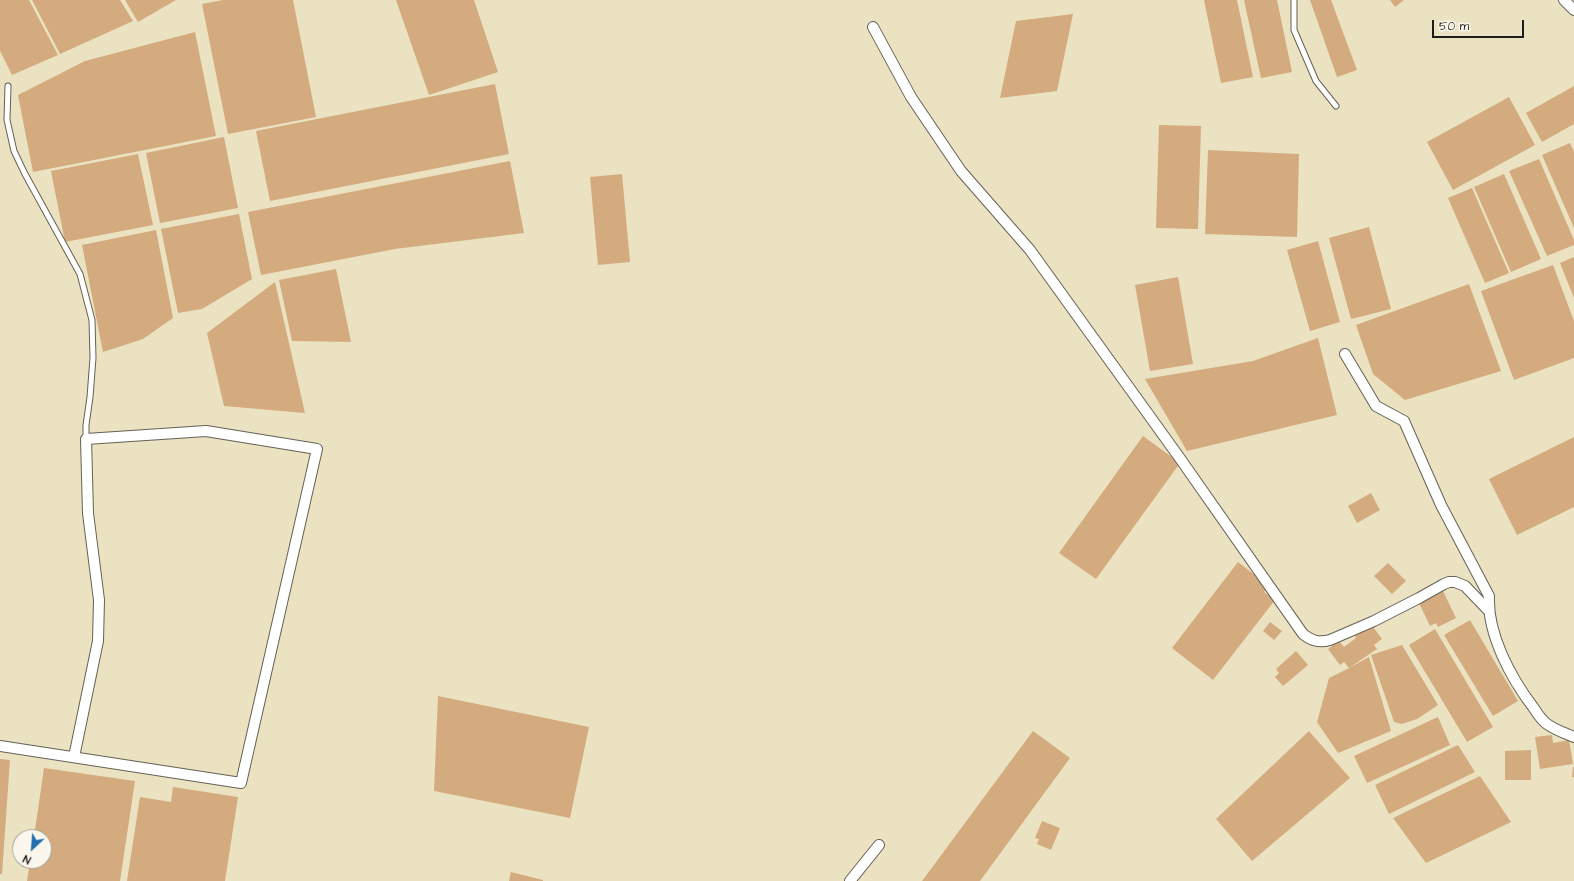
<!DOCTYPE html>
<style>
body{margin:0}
#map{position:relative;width:1574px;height:881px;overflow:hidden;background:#ebe2c1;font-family:"Architects Daughter",sans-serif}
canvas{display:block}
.north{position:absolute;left:12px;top:829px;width:40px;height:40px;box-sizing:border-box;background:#fbf7ec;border:1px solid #a29f99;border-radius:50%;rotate:206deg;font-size:11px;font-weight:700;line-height:16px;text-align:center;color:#1c1c1c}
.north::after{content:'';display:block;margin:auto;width:14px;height:18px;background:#1f6fb2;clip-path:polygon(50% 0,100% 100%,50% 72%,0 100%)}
.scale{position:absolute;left:1432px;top:20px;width:92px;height:18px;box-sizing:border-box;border:2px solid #1c1c1c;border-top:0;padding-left:5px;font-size:12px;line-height:14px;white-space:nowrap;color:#1c1c1c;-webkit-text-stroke:3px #fbf7ec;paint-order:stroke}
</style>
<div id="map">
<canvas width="1574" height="881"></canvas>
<div class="north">N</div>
<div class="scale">50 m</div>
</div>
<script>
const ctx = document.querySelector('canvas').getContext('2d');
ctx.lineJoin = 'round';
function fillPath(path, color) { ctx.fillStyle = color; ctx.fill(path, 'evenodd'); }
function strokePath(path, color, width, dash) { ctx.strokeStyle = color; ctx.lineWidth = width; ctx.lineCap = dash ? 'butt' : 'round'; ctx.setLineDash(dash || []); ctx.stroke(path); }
fillPath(new Path2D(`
 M0,0H29L58,55L12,75L0,51Z
 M32,0H120L133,21L60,54Z
 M125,0H176L138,22Z
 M223,0H293L316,117L228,134L202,4Z
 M396,0H474L498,72L429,95Z
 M1204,0H1237L1253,77L1221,83Z
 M1244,0H1277L1292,72L1261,78Z
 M1310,0H1331L1357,70L1337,77Z
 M1390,0H1404L1395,7Z
 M1073,14L1057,91L1000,98L1016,21Z
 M195,32L216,136L33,172L18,95L85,61Z
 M495,84L509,154L270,201L256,131Z
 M1574,86V124L1542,142L1526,113Z
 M1509,97L1535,145L1453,190L1427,142Z
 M1159,125L1201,126L1198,229L1156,228Z
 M224,137L238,208L160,223L146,153Z
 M1570,143L1574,152V228L1542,155Z
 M1208,150L1299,154L1297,237L1205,234Z
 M138,154L153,225L65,242L51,171Z
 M1539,159L1574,240V245L1547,256L1509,171Z
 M510,161L524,233L395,249L261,275L248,212Z
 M622,174L630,262L598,265L590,177Z
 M1504,174L1541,259L1511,272L1474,187Z
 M1472,188L1509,273L1485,283L1448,198Z
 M239,214L252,279L202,309L178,313L161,229Z
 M1369,227L1391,309L1351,319L1329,238Z
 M156,230L173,318L143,339L103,352L82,245Z
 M1318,241L1340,322L1310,331L1287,250Z
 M1574,257V298L1560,263Z
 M1553,265L1574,321V358L1514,380L1481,291Z
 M336,269L351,342L292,341L279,280Z
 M1178,277L1193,364L1150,371L1135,285Z
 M275,282L305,413L224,406L207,333Z
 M1469,284L1501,371L1405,400L1373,374L1356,325Z
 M1318,338L1337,415L1187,451L1145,379L1253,361Z
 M1143,436L1180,463L1096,579L1059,553Z
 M1574,437V507L1517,535L1489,479Z
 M1371,493L1380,510L1357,523L1348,506Z
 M1238,562L1269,586L1264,592L1275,600L1213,680L1172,648Z
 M1388,563L1406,581L1392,594L1374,576Z
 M1443,591L1456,618L1438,627L1436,623L1430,626L1419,603Z
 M1470,620L1518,701L1493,716L1444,635Z
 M1270,622L1282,631L1274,640L1263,631Z
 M1371,624L1382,639L1374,645L1377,649L1349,668L1369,657L1391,731L1338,753L1317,722L1329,678L1349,668L1344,662L1340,665L1328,649L1339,641L1344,647L1356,638L1355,636Z
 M1435,629L1493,727L1467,742L1409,645Z
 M1402,645L1438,705L1417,719L1402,724L1394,722L1371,655Z
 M1296,651L1308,665L1283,686L1275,677L1279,673L1276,669Z
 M438,696L589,727L570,818L434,791Z
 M1438,717L1450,745L1367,783L1354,756Z
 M1033,731L1070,758L980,881H922Z
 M1309,731L1350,778L1252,861L1216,819Z
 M1552,735L1553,743L1569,740L1573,764L1540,769L1535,737Z
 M1458,745L1475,772L1389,814L1375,785Z
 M1531,750V780H1505V751Z
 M0,759L10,760L2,874H0Z
 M1573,767H1574V777H1572Z
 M44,768L135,781L120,881H27L30,861H44V837H34Z
 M1480,776L1511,822L1426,863L1393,818Z
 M173,787L238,797L225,881H127L140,797L171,802Z
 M1042,821L1060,828L1051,850L1037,844L1039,839L1035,838Z
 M511,872L543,880V881H509Z`), '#d3ab7e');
const service = new Path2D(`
 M1294,0V30L1316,81L1336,106
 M8,86L7,120L14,151L25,174L80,274L92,320L93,358L90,397L86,425V439`);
const minor = new Path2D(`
 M1564,0L1574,10
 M873,27L911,97L961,171L1030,250L1179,457L1303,634C1312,641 1319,643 1330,640L1374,621L1419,598L1444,584L1449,582H1455L1465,586L1488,610
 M1345,354L1376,406L1404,421L1441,505L1489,596C1487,634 1511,678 1533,707C1537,713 1541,720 1547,724C1555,730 1565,733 1574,737
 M0,746L241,783L317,449L206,431L86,439L88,513L99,600L98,641L74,757
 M850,881L879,845`);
strokePath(service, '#646156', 7);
strokePath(minor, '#646156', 12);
strokePath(service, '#fff', 5);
strokePath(minor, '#fff', 10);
</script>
